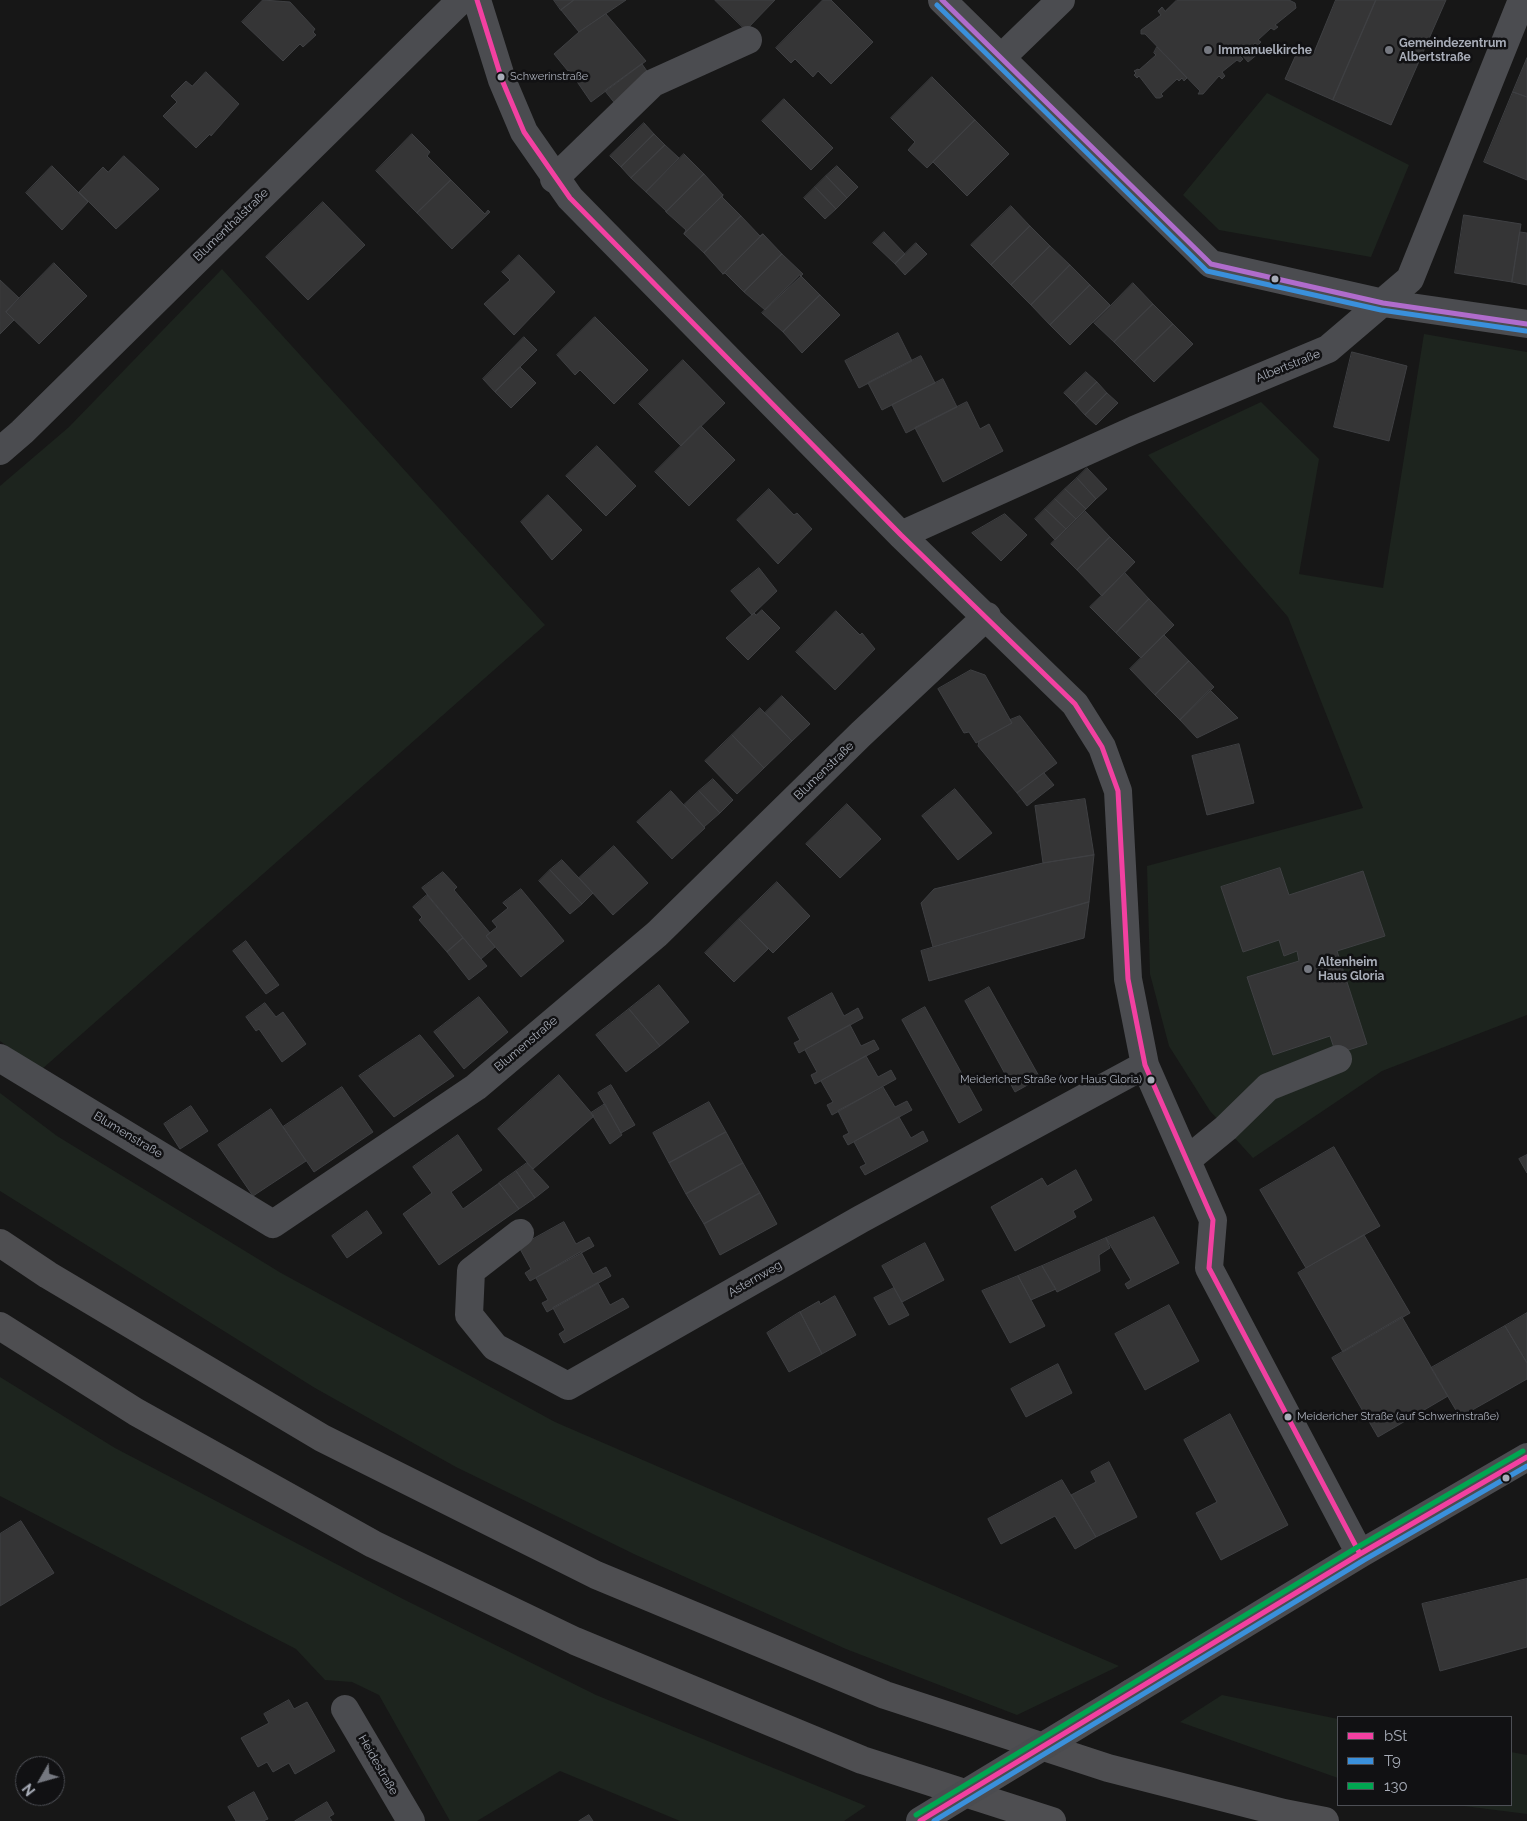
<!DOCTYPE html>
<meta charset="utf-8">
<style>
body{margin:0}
#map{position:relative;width:1527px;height:1821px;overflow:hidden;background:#171717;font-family:Raleway,sans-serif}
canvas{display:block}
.legend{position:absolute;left:1337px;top:1716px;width:175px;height:90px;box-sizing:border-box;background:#111113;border:1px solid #4d4f55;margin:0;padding:6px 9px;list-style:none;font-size:15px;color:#a8adb8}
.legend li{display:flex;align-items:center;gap:10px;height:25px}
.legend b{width:25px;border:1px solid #4d4f55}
.north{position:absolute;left:15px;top:1756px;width:50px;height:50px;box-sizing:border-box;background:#111113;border:1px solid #4d4f55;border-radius:50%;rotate:232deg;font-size:14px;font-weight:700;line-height:20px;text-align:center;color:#a8adb8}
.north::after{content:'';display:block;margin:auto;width:18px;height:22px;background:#757880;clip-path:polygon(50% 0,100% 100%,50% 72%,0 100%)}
</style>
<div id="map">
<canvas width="1527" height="1821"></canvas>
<ul class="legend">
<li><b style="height:6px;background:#f240a1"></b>bSt</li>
<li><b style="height:6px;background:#3a90db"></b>T9</li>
<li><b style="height:6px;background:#00a651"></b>130</li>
</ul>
<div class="north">N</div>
</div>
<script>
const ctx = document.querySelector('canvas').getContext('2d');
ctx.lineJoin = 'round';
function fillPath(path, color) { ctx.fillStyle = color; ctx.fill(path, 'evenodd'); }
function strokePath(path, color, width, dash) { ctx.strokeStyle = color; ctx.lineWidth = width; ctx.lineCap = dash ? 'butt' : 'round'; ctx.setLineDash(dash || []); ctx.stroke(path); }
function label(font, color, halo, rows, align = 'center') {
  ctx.font = font + ' Raleway,sans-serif'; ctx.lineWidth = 5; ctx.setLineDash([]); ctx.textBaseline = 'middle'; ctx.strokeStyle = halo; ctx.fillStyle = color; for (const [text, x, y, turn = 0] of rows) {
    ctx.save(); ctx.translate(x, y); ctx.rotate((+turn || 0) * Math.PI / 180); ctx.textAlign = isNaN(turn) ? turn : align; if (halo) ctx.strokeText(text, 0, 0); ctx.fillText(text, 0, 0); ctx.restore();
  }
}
fillPath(new Path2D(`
 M1267,93L1409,165L1371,257L1219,230L1183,195Z
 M222,269L545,625L41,1070L0,1041V486L69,427Z
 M1424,334L1527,352V1015L1382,1071L1253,1158L1210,1111L1169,1046L1150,974L1147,866L1363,808L1288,617L1148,455L1261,402L1319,459L1299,574L1383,588Z
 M0,1093L57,1136L281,1273L555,1422L1119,1666L1017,1715L846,1649L636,1555L456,1467L315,1388L0,1191Z
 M0,1377L115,1448L403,1599L596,1695L866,1806L844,1821H680L560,1771L477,1821H450L379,1695L352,1682L325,1680L296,1649L0,1496Z
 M1222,1695L1338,1719V1778L1180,1722Z
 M1511,1752L1527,1755V1814L1456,1805H1511Z`), '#1d241e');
const building = new Path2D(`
 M263,0L290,2L315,29L313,32L316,35L303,47L300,44L283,61L242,22Z
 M554,0H574L561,10Z
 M574,0H626L579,32L561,10Z
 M715,0H775L746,30Z
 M823,0H831L873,42L831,84L818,71L813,77L795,59L791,63L776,48Z
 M1177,0H1289L1295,3L1296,8L1275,25L1278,27L1274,30L1271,28L1258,40L1261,42L1258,45L1255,43L1253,45L1259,53L1248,62L1242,55L1240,56L1243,59L1240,62L1237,60L1222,72L1225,76L1222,79L1219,76L1203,94H1198L1200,91L1145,34H1141V30L1161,15L1158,11L1162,7L1165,11Z
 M1336,0H1376L1333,100L1285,79L1299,48L1313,54Z
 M1376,0H1446L1391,125L1333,100Z
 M606,14L646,61L591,102L569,70L568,71L554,54L579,32Z
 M1157,47L1187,78L1184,81L1182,78L1179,81L1177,79L1161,94L1163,96L1160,98H1156L1139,76L1137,78L1134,75L1136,73L1134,71L1138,69L1139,70L1156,55L1154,53Z
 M1527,58V97L1513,92Z
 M642,64L651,77L617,106L605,91Z
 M206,72L239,104L211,136L210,134L196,148L163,116L177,102L171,96L186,81L192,86Z
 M932,77L975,120L927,168L908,150L915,142L891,118Z
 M1513,92L1527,97V180L1484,162Z
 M784,99L833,148L811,170L762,121Z
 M975,120L1009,154L967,196L933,162Z
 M644,123L654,134L621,167L610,156Z
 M412,134L430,152L427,156L451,180L417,213L376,171Z
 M654,134L665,145L631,178L621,167Z
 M665,145L679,158L646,192L631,178Z
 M684,154L704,174L666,212V211L646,192Z
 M124,156L159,189L116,229L79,192L103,167L108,172Z
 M52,166L88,202L62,230L26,193Z
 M837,166L858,187L847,198L826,176Z
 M704,174L723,195L684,234L686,230L666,212Z
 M826,176L847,198L836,209L815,187Z
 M451,180L485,214L488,210L490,212L452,249L417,213Z
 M815,187L836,209L825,219L804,198Z
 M723,195L722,197L741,216L704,253L684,234Z
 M323,202L365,245L308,300L266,257Z
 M1011,206L1030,226L991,265L971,245Z
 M1464,215L1521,224L1512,282L1455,273Z
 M741,216L760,236L763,234L723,274L704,253Z
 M1030,226L1050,246L1011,285L991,265Z
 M884,232L905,254L895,264L873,243Z
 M1520,232L1527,233V285L1512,282Z
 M763,234L782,254L744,292L725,273L723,274Z
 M916,243L927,254L905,275L895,264Z
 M1050,246L1070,265L1031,305L1011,285Z
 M782,254L803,274L765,310L744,292Z
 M519,255L555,292L514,335L484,304L510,280L502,272Z
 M54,263L87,296L39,344L6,312Z
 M1070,265L1090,285L1050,325L1031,305Z
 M800,275L820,295L783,332L762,313Z
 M0,280L19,298L6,312L14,320L0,334Z
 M1133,283L1153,304L1114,342L1094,323Z
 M1090,285L1110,305L1070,345L1050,325Z
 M820,295L840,315L802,353L783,332Z
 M1153,304L1173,324L1134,362L1114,342Z
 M595,317L648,370L614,404L580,370L575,375L557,355Z
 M1173,324L1193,344L1154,382L1134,362Z
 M898,333L912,361L859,388L845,361Z
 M524,337L537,350L495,392L483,379Z
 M1352,352L1407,366L1389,441L1334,427Z
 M921,356L935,383L882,410L868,383Z
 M683,360L725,403L681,446L639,404Z
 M520,367L536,383L511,408L495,392Z
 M1086,372L1097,382L1075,404L1064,393Z
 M943,379L957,407L906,433L892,405Z
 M1097,382L1107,393L1085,415L1075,404Z
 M1107,393L1118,403L1096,425L1085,415Z
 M967,402L980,429L989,424L1003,451L943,482L915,428Z
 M701,426L735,460L689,506L655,472Z
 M597,446L636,486L606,516L566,476Z
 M1087,468L1107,489L1096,499L1077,478Z
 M1077,478L1096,499L1086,509L1065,489Z
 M769,489L794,515L797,513L812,529L778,564L737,520Z
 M1065,489L1086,509L1076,519L1055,499Z
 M548,495L582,530L552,560L521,522Z
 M1055,499L1076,519L1066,529L1045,509Z
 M1045,509L1066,529L1055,540L1035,519Z
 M1085,511L1110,537L1077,570L1051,544Z
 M1005,514L1027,535L1001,561L972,533Z
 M1110,537L1135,562L1102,596L1077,570Z
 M759,568L777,591L752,615L731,591Z
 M1125,573L1149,599L1116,633L1090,607Z
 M1149,599L1174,625L1141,658L1116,633Z
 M762,610L780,628L748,660L726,638L754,613L756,615Z
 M836,611L860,635L862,633L875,649L835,690L796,652Z
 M1164,635L1189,661L1155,695L1130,669Z
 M1189,661L1214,687L1180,720L1155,695Z
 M971,670L985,675L1012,723L976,743L969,732L964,733L938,689Z
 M1210,690L1238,718L1197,738L1180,720Z
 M782,696L810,724L792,741L765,713Z
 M760,708L792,741L764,768L732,735Z
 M1020,716L1057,763L1017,793L978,746L979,741L1012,723L1010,720Z
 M732,735L764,768L737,794L705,761Z
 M1239,744L1254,803L1207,815L1192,756Z
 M1044,773L1054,785L1027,806L1017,793Z
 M713,779L733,800L720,813L699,791Z
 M955,789L992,833L958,860L922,816Z
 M671,791L705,828L672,859L637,822Z
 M699,791L720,813L704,827L684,805Z
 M1085,799L1094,855L1043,863L1035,806Z
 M847,804L881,839L840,878L806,844Z
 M614,846L648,883L613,915L579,878Z
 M1094,855L1089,902L933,947L921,903L934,889L1043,863Z
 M562,860L593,893L582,904L550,870Z
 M1280,868L1289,895L1363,871L1385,936L1337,951L1367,1044L1336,1054L1330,1036L1273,1055L1247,977L1299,961L1297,951L1284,956L1279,940L1243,952L1221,887Z
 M550,870L582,904L570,914L539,881Z
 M443,872L457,887L454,890L490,933L486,936L495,947L481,959L422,888Z
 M777,882L810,916L773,953L739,919Z
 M521,889L564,941L521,977L486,936L497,927L492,921L508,908L503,903Z
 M427,895L463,938L447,952L419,920L422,917L413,907Z
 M1089,902L1084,938L929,981L921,951Z
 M739,919L768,949L734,982L705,953Z
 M463,938L487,966L469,980L447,952Z
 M246,941L279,985L266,994L233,951Z
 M659,985L689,1022L660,1046L629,1009Z
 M989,987L1040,1078L1015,1092L965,1001Z
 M832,993L844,1016L858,1008L863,1018L799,1053L794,1043L800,1040L788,1018Z
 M479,997L508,1032L464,1069L434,1032Z
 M265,1003L276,1017L283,1012L306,1044L282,1062L259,1029L256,1031L246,1017Z
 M925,1007L982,1110L959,1123L902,1020Z
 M629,1009L660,1046L626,1072L596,1035Z
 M850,1025L861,1046L874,1040L879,1049L815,1084L811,1075L817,1072L805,1050Z
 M420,1035L454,1076L394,1117L359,1076Z
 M866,1056L878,1077L891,1070L896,1079L832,1115L827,1105L833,1102L821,1081Z
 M559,1075L594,1116L533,1169L498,1129Z
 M611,1085L635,1125L621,1133L598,1093Z
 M342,1087L373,1132L314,1172L283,1127Z
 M883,1087L895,1107L907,1101L912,1110L848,1145L843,1136L849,1133L838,1111Z
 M709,1102L726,1132L669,1163L653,1133Z
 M605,1104L622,1135L610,1144L591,1113Z
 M191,1106L208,1131L180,1149L164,1124Z
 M271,1109L306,1161L253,1196L218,1145Z
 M899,1117L911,1138L923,1131L928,1141L865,1175L860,1167L866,1164L854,1142Z
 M726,1132L743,1163L686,1194L669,1163Z
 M458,1135L482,1170L451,1192L463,1209L499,1183L519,1209L439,1265L403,1214L432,1193L413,1167Z
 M1334,1147L1380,1226L1306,1268L1260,1190Z
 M1527,1155V1173L1519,1159Z
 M527,1163L549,1187L535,1198L516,1171Z
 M743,1163L760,1193L704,1224L686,1194Z
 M1076,1170L1092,1200L1073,1211L1076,1217L1015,1251L991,1207L1042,1178L1047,1186Z
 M516,1171L535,1198L519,1209L499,1183Z
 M760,1193L777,1224L720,1255L704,1224Z
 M367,1211L382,1233L347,1258L332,1236Z
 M1154,1217L1179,1263L1128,1289L1125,1284L1131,1280L1106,1238Z
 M564,1222L576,1244L589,1237L594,1246L530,1281L525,1273L531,1269L519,1247Z
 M1364,1235L1410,1313L1343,1352L1298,1273Z
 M1106,1238L1110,1248L1099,1255L1100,1271L1057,1292L1042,1266Z
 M925,1243L944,1280L902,1302L882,1266Z
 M581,1252L593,1274L606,1267L611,1276L547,1312L542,1303L548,1300L536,1278Z
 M1042,1266L1056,1289L1031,1300L1018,1276Z
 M1018,1276L1045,1326L1010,1343L982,1291Z
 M598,1283L610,1305L623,1298L629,1307L564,1343L559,1334L565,1330L553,1308Z
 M894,1288L909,1315L889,1325L874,1298Z
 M835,1296L856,1335L822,1354L800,1312L819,1301L820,1304Z
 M1169,1305L1199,1361L1145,1390L1115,1334Z
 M800,1312L822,1354L789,1372L767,1333Z
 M1527,1313V1363L1505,1326Z
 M1402,1317L1448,1396L1378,1437L1332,1358Z
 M1505,1326L1527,1363V1379L1460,1417L1431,1368Z
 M1058,1364L1072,1393L1026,1417L1011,1389Z
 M1230,1414L1288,1525L1221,1560L1196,1513L1217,1502L1184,1440Z
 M1109,1462L1137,1517L1096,1537L1071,1495L1096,1482L1091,1472Z
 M1062,1480L1096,1537L1075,1549L1055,1516L1001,1544L988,1519Z
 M21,1521L54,1573L0,1606V1534Z
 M1527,1579V1647L1440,1671L1422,1604Z
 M289,1700L294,1709L307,1702L335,1751L295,1774L289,1763L273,1772L267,1762L258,1767L241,1738L269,1723L264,1714Z
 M254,1792L268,1819L263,1821H236L228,1807Z
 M327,1802L334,1814L329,1817L332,1821H295Z
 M589,1815L593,1821H579Z`);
fillPath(building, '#353536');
strokePath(building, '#3f4043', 1);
strokePath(new Path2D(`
 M477,0L502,80L524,132L570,198L901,535L1075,704L1102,747L1118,791L1128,979L1145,1065L1213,1220L1209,1268L1360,1554
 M942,0L1211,264L1383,303L1527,324
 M1001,58L1061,0
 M554,179L653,83L748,40
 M0,451L22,432L461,0
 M901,535L1134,430L1328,349L1410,279L1522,0
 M0,1058L273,1224L476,1087L657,934L861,734L987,616
 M1187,1160L1226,1128L1268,1087L1338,1059
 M520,1233L471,1271L469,1315L495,1347L568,1386L861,1219L1145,1065
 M1131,1693L1360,1554L1527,1457
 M345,1709L411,1821`), '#4b4c50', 28);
strokePath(new Path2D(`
 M0,1243L48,1275L322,1438L596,1575L885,1695L1108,1768L1284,1813L1325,1821
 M0,1326L136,1412L373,1544L575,1641L862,1760L1052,1821`), '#4e4e51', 28);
strokePath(new Path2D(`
 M920,1821L1131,1693`), '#4b4c50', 28);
strokePath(new Path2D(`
 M477,0L502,80L524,132L570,198L901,535L1075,704L1102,747L1118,791L1128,979L1145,1065L1213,1220L1209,1268L1360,1554
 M920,1821L1360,1554L1527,1457`), '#f240a1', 5);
strokePath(new Path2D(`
 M937,5L1207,271L1381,310L1526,331
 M934,1821L1364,1560L1527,1466`), '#3a90db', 5);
strokePath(new Path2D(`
 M916,1815L1356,1548L1523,1451`), '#00a651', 5);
strokePath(new Path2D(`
 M942,0L1211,264L1383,303L1527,324`), '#b06ccc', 5);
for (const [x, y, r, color] of [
 [1208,50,5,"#757880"],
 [1389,50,5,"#757880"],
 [501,77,4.5,"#a8adb8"],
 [1275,279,4.5,"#a8adb8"],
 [1308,969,5,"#757880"],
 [1151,1080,4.5,"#a8adb8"],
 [1288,1417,4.5,"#a8adb8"],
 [1506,1478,4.5,"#a8adb8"]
]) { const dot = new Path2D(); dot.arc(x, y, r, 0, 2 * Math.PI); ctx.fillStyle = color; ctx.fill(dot); strokePath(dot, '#111113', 2); }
label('11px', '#a8adb8', '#111113', [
 ["Schwerinstraße",510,77],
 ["Meidericher Straße (vor Haus Gloria)",1142,1080,"right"],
 ["Meidericher Straße (auf Schwerinstraße)",1297,1417]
], 'left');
label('bold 12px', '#a8adb8', '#111113', [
 ["Gemeindezentrum",1399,43],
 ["Albertstraße",1399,57],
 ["Immanuelkirche",1218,50],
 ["Altenheim",1318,962],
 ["Haus Gloria",1318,976]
], 'left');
label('12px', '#a8adb8', '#111113', [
 ["Blumenthalstraße",231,225,-44],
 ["Albertstraße",1288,366,-22],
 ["Blumenstraße",824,771,-44],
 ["Blumenstraße",526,1044,-40],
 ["Blumenstraße",128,1135,31],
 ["Asternweg",755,1279,-30],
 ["Heidestraße",378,1765,60]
]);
</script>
